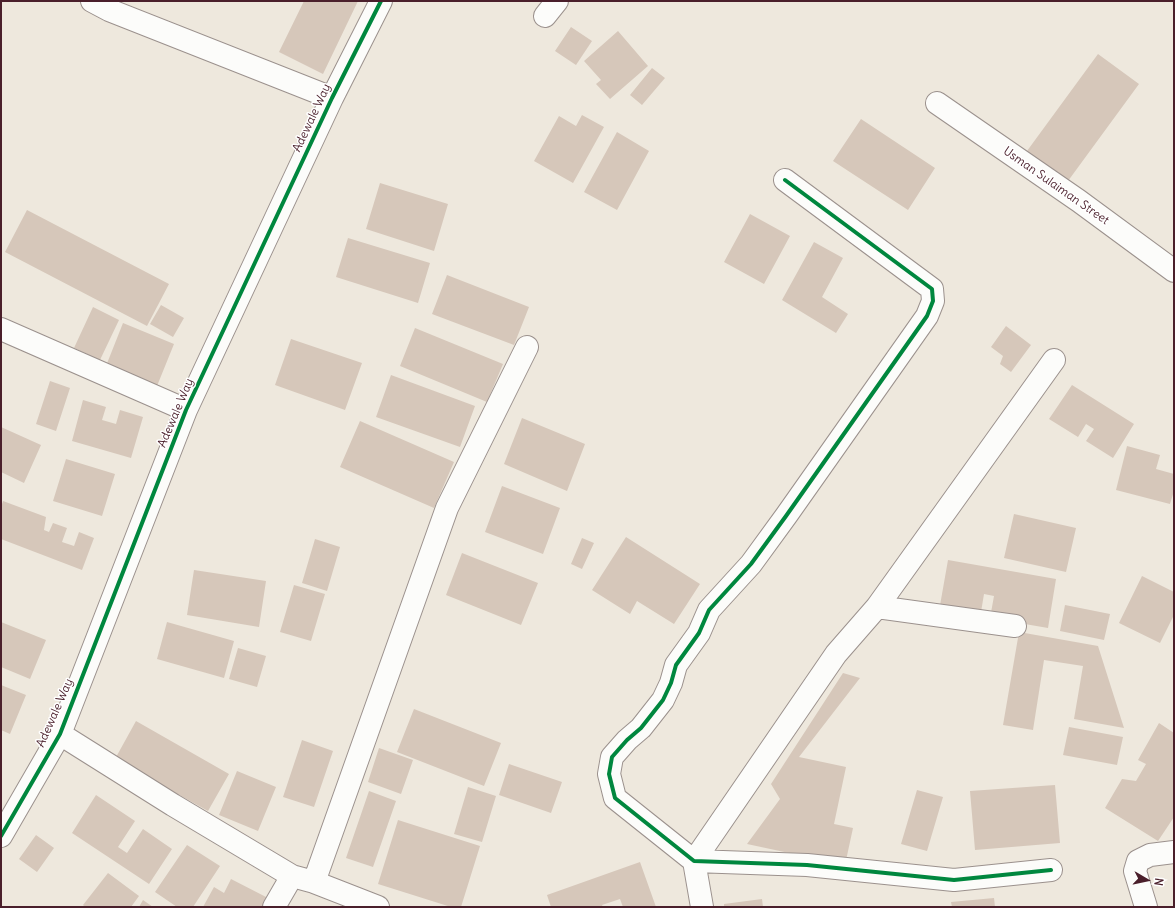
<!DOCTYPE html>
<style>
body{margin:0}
#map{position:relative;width:1175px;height:908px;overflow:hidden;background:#eee8dd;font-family:Delius,sans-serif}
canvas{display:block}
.frame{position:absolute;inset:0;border:2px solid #4a1f2b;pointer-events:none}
.north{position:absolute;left:1127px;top:860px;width:40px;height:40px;-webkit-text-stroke:3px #fff;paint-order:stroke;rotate:99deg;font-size:11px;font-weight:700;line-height:16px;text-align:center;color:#4a1f2b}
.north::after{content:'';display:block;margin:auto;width:14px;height:18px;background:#4a1f2b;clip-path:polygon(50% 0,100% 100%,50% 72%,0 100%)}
</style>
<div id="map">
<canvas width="1175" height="908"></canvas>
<div class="frame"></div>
<div class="north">N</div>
</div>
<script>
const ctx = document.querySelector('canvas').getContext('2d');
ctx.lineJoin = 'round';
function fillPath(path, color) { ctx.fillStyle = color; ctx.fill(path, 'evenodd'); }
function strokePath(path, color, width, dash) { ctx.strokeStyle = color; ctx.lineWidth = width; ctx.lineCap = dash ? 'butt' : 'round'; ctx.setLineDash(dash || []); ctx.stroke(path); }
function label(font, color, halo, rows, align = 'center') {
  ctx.font = font + ' Delius,sans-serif'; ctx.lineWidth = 3; ctx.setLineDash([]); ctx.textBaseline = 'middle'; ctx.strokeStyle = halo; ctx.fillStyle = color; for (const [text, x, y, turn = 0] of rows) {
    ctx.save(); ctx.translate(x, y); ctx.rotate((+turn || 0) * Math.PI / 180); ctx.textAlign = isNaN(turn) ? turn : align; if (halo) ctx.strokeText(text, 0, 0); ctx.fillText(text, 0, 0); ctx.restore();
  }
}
fillPath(new Path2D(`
 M304,1H358L323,74L279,52Z
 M571,27L592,41L576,65L555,51Z
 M618,31L648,66L610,99L596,84L601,80L584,61Z
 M1098,54L1139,84L1068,181L1027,151Z
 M652,68L665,78L642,105L630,95Z
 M582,115L604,127L573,183L534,161L559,116L576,126Z
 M861,119L935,168L908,210L833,161Z
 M617,132L649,151L617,210L584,192Z
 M380,183L448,204L434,251L366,229Z
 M27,210L169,284L147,326L5,252Z
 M750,214L790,236L764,284L724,262Z
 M348,238L430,263L418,303L336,277Z
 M814,242L843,258L822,297L848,314L836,333L782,300Z
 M447,275L529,307L514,345L432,314Z
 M161,305L184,318L173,337L150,324Z
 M93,307L119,320L100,360L74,348Z
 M123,323L174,344L157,386L106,366Z
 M1006,326L1031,345L1011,372L1000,364L1003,356L991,347Z
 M415,328L503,364L487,402L400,366Z
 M291,339L362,363L345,410L275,385Z
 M391,375L475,406L460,447L376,417Z
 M50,381L70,388L56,431L36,424Z
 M1072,385L1134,424L1113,458L1086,441L1094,429L1086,424L1078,437L1049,419Z
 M83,400L106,407L102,420L116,424L120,410L143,417L131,458L72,441Z
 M522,418L585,444L567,491L504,464Z
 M360,421L454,462L434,508L340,467Z
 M1,427L41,445L24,483L1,472Z
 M1127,446L1160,455L1156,469L1174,474V491L1170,504L1116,490Z
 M66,459L115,474L102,516L53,501Z
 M502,486L560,508L543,554L485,532Z
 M3,501L46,517L44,530L49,532L53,523L67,528L62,542L74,546L79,532L94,538L82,570L1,539V507Z
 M1014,514L1076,528L1066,572L1004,558Z
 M626,537L700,584L674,624L637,601L630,614L592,590Z
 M582,538L594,543L582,569L571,564Z
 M315,539L340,547L327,591L302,583Z
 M462,553L538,583L521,625L446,595Z
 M948,560L1056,579L1048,628L990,618L994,596L984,594L980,618L939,611Z
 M194,570L266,581L259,627L187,615Z
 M1142,576L1174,592V615L1160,643L1119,623Z
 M294,585L325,594L311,641L280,632Z
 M1065,605L1110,614L1104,640L1060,631Z
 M1,622L46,640L30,679L1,667Z
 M167,622L234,641L224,678L157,659Z
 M1019,632L1098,646L1124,728L1074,719L1083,666L1044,660L1033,730L1003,725Z
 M238,648L266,656L257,687L229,679Z
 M843,673L860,678L799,757L846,767L834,824L853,828L845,865L747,844L780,799L771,784Z
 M1,685L26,695L10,734L1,730Z
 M414,709L501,743L484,786L397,752Z
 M136,721L229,774L208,811L115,759Z
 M1159,723L1174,733V817L1158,841L1105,808L1122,779L1136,781L1146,764L1138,760Z
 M1069,727L1123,737L1117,765L1063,755Z
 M302,740L333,751L314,807L283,797Z
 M379,748L413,760L401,794L368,782Z
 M509,764L562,782L551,813L499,795Z
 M237,771L276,787L258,831L219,815Z
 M1055,785L1060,843L975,850L970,791Z
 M468,787L496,796L482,842L454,834Z
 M917,790L943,797L927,851L901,844Z
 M369,791L396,801L373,867L346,858Z
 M96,795L135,821L118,847L127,853L143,829L172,849L149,884L72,833Z
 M398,820L480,846L461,907H451L378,884Z
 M36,835L54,848L37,872L19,859Z
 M187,845L220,866L193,907H177L155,892Z
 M640,862L656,907H623L620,899L602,905L603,907H551L547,895Z
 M108,873L139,896L131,907H85L83,905Z
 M231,879L268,898L263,907H203L214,887L224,893Z
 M994,898L995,907H952L951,902Z
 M762,899L763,907H724V904Z
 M143,900L153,907H139Z`), '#d6c7ba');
const minor = new Path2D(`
 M92,1L109,10L332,98
 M545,16L557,1
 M937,103L1079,201L1174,271
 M785,180L932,289L933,301L927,316L786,516L751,564L709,610L699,633L676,665L671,683L663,700L641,728L627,740L612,757L609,774L615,798L694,861L807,865L954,880L1051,870
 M1,329L186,410
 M877,607L1015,626
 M60,734L173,805L292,876L314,882L378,907
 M1,836L60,734L186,410L332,98L381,1
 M314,882L447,508L527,347
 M274,907L292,876
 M702,907L694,861L836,654L877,607L1054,360
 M1146,907L1135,871L1138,861L1150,855L1174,852`);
strokePath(minor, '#9b918d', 24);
strokePath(minor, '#fcfcfa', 22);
strokePath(new Path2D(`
 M785,180L932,289L933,301L927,316L786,516L751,564L709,610L699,633L676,665L671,683L663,700L641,728L627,740L612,757L609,774L615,798L694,861L807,865L954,880L1051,870
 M1,836L60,734L186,410L332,98L381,1`), '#00873e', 4);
label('12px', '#4a1f2b', '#fff', [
 ["Adewale Way",312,118,-65],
 ["Usman Sulaiman Street",1056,186,35],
 ["Adewale Way",176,413,-67],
 ["Adewale Way",55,713,-66]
]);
</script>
